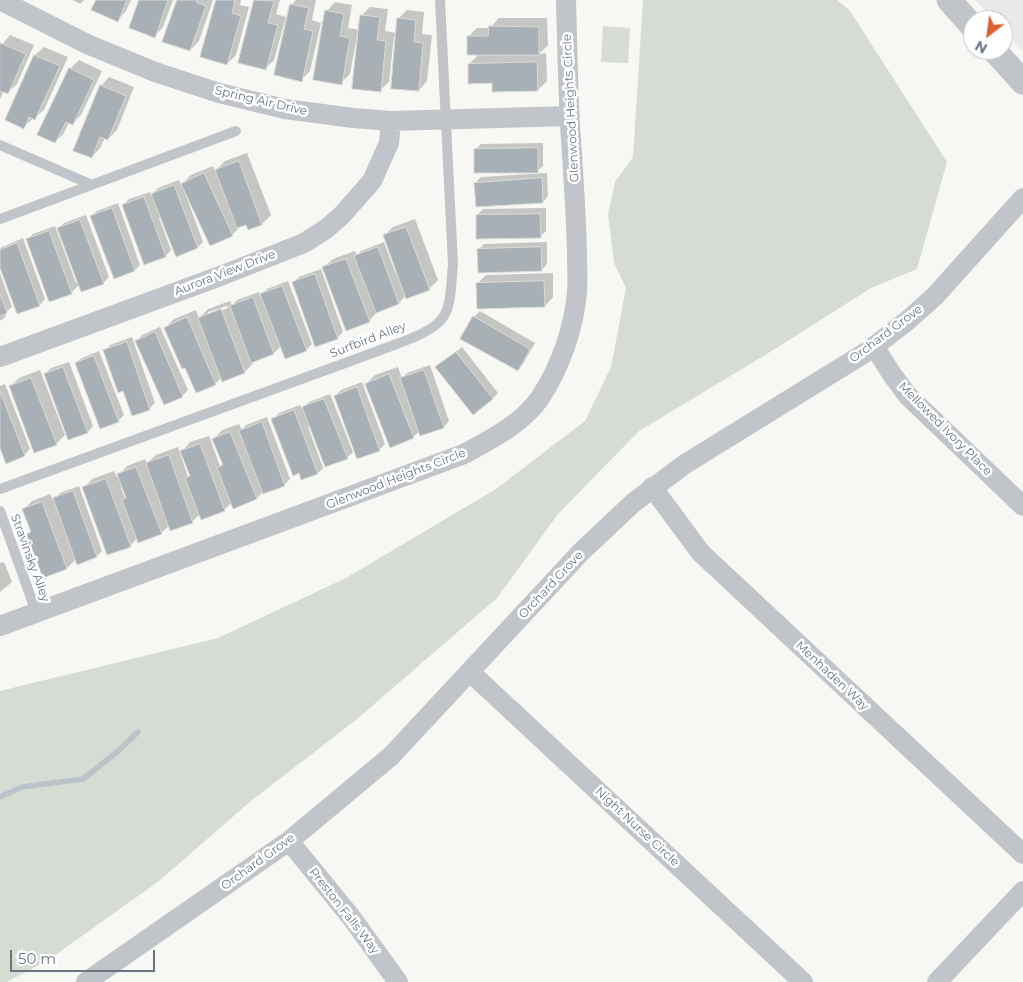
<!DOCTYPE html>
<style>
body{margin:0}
#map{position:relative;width:1023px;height:982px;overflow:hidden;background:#f7f7f4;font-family:Montserrat,sans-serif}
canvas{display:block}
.north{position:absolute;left:963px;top:10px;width:50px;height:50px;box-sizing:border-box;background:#fff;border:1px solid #c3c8ce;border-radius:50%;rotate:210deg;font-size:14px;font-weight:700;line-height:20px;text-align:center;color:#687684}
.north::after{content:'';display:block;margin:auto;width:18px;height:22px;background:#db5f30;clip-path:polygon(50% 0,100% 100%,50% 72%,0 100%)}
.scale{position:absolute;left:10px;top:950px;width:145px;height:22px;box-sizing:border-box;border:2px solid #687684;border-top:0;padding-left:6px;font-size:15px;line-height:18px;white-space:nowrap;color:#687684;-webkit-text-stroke:4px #fff;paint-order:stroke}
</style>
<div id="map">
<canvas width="1023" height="982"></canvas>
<div class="north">N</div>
<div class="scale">50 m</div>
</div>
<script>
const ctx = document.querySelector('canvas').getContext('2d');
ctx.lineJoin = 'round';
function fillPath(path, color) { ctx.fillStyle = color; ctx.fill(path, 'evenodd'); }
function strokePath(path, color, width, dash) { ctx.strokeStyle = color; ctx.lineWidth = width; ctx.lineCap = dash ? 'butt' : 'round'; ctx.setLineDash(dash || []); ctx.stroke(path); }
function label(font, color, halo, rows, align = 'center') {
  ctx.font = font + ' Montserrat,sans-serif'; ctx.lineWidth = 5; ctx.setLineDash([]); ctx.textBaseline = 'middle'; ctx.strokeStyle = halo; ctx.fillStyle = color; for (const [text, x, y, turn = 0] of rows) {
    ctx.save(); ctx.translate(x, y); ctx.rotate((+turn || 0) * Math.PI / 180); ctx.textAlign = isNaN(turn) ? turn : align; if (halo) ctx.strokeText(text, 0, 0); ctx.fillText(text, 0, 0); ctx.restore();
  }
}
fillPath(new Path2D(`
 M975,0H1023V52L1003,30V20H994Z`), '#e8e9e8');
fillPath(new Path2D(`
 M643,0H837L850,11L947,162L917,269L871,288L775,349L639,431L558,514L497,598L357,719L251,801L159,881L47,961L7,982H0V691L218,638L346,578L496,489L585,421L611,367L626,288L614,263L608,214L615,182L633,157Z
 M603,26L630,28L628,63L601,62Z`), '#d6dcd4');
fillPath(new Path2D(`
 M73,0H84L80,4Z
 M97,0H131L126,11L118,20Z
 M140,0H173L163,27L155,36Z
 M179,0H213L199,41L190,50Z
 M217,0H241L240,5L249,7L236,55L227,64Z
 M256,0H280L276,14L286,17L274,60L265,69L239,62Z
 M296,0H316L312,20L321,23L310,71L301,80L275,74L292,4Z
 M335,2L352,5L348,28L360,30L361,16L370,7L388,9L385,31L397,33L398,19L407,10L424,12L422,34L432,35L427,81L419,90L397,36H394L389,82L380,90L360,30H358L350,74L341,83L327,11Z
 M499,18H547L548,45L539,54L546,53L547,81L538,90L493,82L469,64L479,54L468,37L477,28H490Z
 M10,35L34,45L17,84L8,92L4,91L0,99V47Z
 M44,47L68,57L44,110L23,127L7,119L35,55Z
 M79,60L102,71L81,115L72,124L69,122L64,133L55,142L70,69Z
 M109,77L134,87L117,130L108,139L105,137L100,148L92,157L101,86Z
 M543,143V166L537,171L475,150L481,144Z
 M247,153L271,215L262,224L249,229L247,223L241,226L232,235L186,193H185L203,242L198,247L162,218H159L171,250L166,256L145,264L123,205L129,199L150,192L151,196L158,188L179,180L181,185L191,175L213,166L215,171L225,161Z
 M547,173L548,196L543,202L475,183L481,177Z
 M118,203L140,265L135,270L92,216L97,211Z
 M546,208V231L540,237L477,215L483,209Z
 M86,215L109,277L103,283L79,285L72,292L50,300L27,240L33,234L55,226L76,283L78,282L59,228L64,223Z
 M415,219L438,280L429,289L406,295L399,303L378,311L369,321L324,267L333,259L355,251L357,255L361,251L384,242L395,272L397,271L384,236L393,227Z
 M23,238L45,299L40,305L18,313L0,265V248Z
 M547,242V264L542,270L478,250L484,244Z
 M321,269L343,332L337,338L294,282L299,277Z
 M0,273L12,307L5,313L6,316L0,321Z
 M553,273V297L545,306L477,284L486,275Z
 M288,281L312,344L307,349L285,357L281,346L274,353L253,361V363L245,372L222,377L215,384L185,366L165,328L174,319L196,310L199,318L208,309L230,301L232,305L237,300L259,292L260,296L267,289ZM227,306L228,308L208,315V312Z
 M480,311L535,343L523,364L518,370L474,317Z
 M160,327L188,390L182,396L137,341L142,335Z
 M132,337L155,403L149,409L124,390L105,351L110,345Z
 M462,347L498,393L492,399L443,362Z
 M99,351L124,415L118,421L76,363L82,358Z
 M69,362L93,426L88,432L69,439L45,374L51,368Z
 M430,365L449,421L444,427L421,435L420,431L413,437L366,384L375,375L398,367L402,378L407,373Z
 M40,370L65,435L56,444L10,387L19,378Z
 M362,382L385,444L379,450L335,396L341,390Z
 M5,384L30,449L24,455L0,445V386Z
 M330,394L353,452L347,458L311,427H308L323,468L318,473L302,479L273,419L279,413L300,405L302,409L309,402Z
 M267,417L290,479L284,485L262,493L257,498L232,502L224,510L200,514L192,522L169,526L161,533L137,538L130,546L84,488L92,479L114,471L117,477L127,466L145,459L147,463L156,455L178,447L188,477L190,475L182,451L190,442L209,436L220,466L223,463L214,439L222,430L239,424L242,430L246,425ZM123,487L126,496L125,498L121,488Z
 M79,486L102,551L97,556L76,559L67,568L28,534L31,531L23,510L32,501L50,494L53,500L60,493Z
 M4,562L12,582L0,592V563Z`), '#0003');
strokePath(new Path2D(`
 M0,797L22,787L83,779L117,752L138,732`), '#bac3c9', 5.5);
const building = new Path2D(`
 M96,0H127L118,22L91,10Z
 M139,0H168L155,38L129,28Z
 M177,0H197L196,2L206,6L190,51L162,42Z
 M216,0H235L232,13L241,16L227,65L200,57Z
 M254,0L274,1L268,23L278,25L266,70L238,63Z
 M290,4L309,8L304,29L313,31L302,82L274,75Z
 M325,10L344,14L340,36L350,38L342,85L313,80Z
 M360,15L380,17L377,40L386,41L381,92L352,89Z
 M397,18L416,20L414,42L423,43L419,91L391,89Z
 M489,26L539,27V55H467V36H488Z
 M0,43L26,54L8,94L0,91Z
 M34,55L60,66L35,120L29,117L24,129L5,120Z
 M537,62L538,91L492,92V83L468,84V64Z
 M69,68L94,80L73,125L66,122L55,143L37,135Z
 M100,85L126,96L108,140L100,137L92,158L73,151Z
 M538,148V173H474V149Z
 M239,161L262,225L248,230L246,225L237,228L215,170Z
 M204,173L233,236L210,246L181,184Z
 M542,178L543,203L476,207L474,183Z
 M174,185L198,248L176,257L151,194Z
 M144,197L166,257L144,265L122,205Z
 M112,208L135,271L114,279L90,216Z
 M540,214L541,238L476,239V215Z
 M80,220L104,284L81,292L57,228Z
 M406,227L430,290L406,299L383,235Z
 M49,231L72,294L49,302L26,239Z
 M17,243L40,306L17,314L0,268V250Z
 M378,247L399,304L376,313L354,256Z
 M541,247L542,271L478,273L477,249Z
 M346,259L370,322L346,331L322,267Z
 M315,274L338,339L315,347L292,282Z
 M544,281L545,307L477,309L476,283Z
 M282,286L307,351L285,359L260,294Z
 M0,294L7,313L0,316Z
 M253,297L274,354L251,363L230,306Z
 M221,309L245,373L222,382L198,318Z
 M473,316L530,349L518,371L460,339Z
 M187,317L216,385L196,393L185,368L182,369L164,328Z
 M155,332L183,397L164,405L135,341Z
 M127,342L150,410L132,416L123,391L118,393L103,350Z
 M456,352L493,399L473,415L435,367Z
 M94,356L119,422L100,429L75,363Z
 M63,367L88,433L68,440L44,374Z
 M424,370L444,428L420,436L400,378Z
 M389,374L414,438L390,448L365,384Z
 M31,378L57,445L34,453L9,386Z
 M357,387L380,451L357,459L334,396Z
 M0,391L25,456L6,464L0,448Z
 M324,399L348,459L325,467L302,407Z
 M294,410L318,474L301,480L299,473L293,476L271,419Z
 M262,422L285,486L263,494L239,431Z
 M230,432L257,499L233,509L217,468L223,465L212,439Z
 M200,444L225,511L201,520L185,478L190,476L180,451Z
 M169,455L193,523L170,531L146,463Z
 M136,467L162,534L138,543L122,500L126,498L117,474Z
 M106,479L131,547L107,555L82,487Z
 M73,491L97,557L77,565L53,498Z
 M42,502L67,569L43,578L26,534L31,532L22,509Z`);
fillPath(building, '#a8afb5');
strokePath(building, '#d9d9d7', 1);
strokePath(new Path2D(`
 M0,145L90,184
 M0,219L236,131
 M0,489L378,351C397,343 433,334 444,316C452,302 451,281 453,265L440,0
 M0,511L36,612`), '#c1c4c8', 10);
strokePath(new Path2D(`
 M0,0L87,44L155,72L219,93L285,109L353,118L391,121L570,116
 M874,346L891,373L908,396L1023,506
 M0,357L223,275L304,243L326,229L342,215L372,181L389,143L391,121
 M652,487L701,553L1023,854
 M0,626L464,454C491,439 522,424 540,398C560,368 574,328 577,292C578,279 577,266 577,254C576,211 573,168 570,125C568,83 567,42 566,0
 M470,672L803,982
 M289,841L351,917L398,982
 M86,982L289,841L391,756L581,552L633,503L685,464L868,351L907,321L935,296L1023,198
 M937,982L1023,891`), '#c1c4c8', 20);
strokePath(new Path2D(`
 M949,0L973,27
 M994,50L1023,82`), '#c1c4c8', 25);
label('12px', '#687684', '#fff', [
 ["Spring Air Drive",261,101,13],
 ["Glenwood Heights Circle",571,108,-93],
 ["Aurora View Drive",225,273,-21],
 ["Orchard Grove",886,334,-37],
 ["Surfbird Alley",368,340,-21],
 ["Mellowed Ivory Place",945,429,45],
 ["Glenwood Heights Circle",396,479,-21],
 ["Stravinsky Alley",30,558,70],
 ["Orchard Grove",551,585,-47],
 ["Menhaden Way",832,676,43],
 ["Night Nurse Circle",637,827,43],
 ["Orchard Grove",258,862,-36],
 ["Preston Falls Way",344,911,52]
]);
</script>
